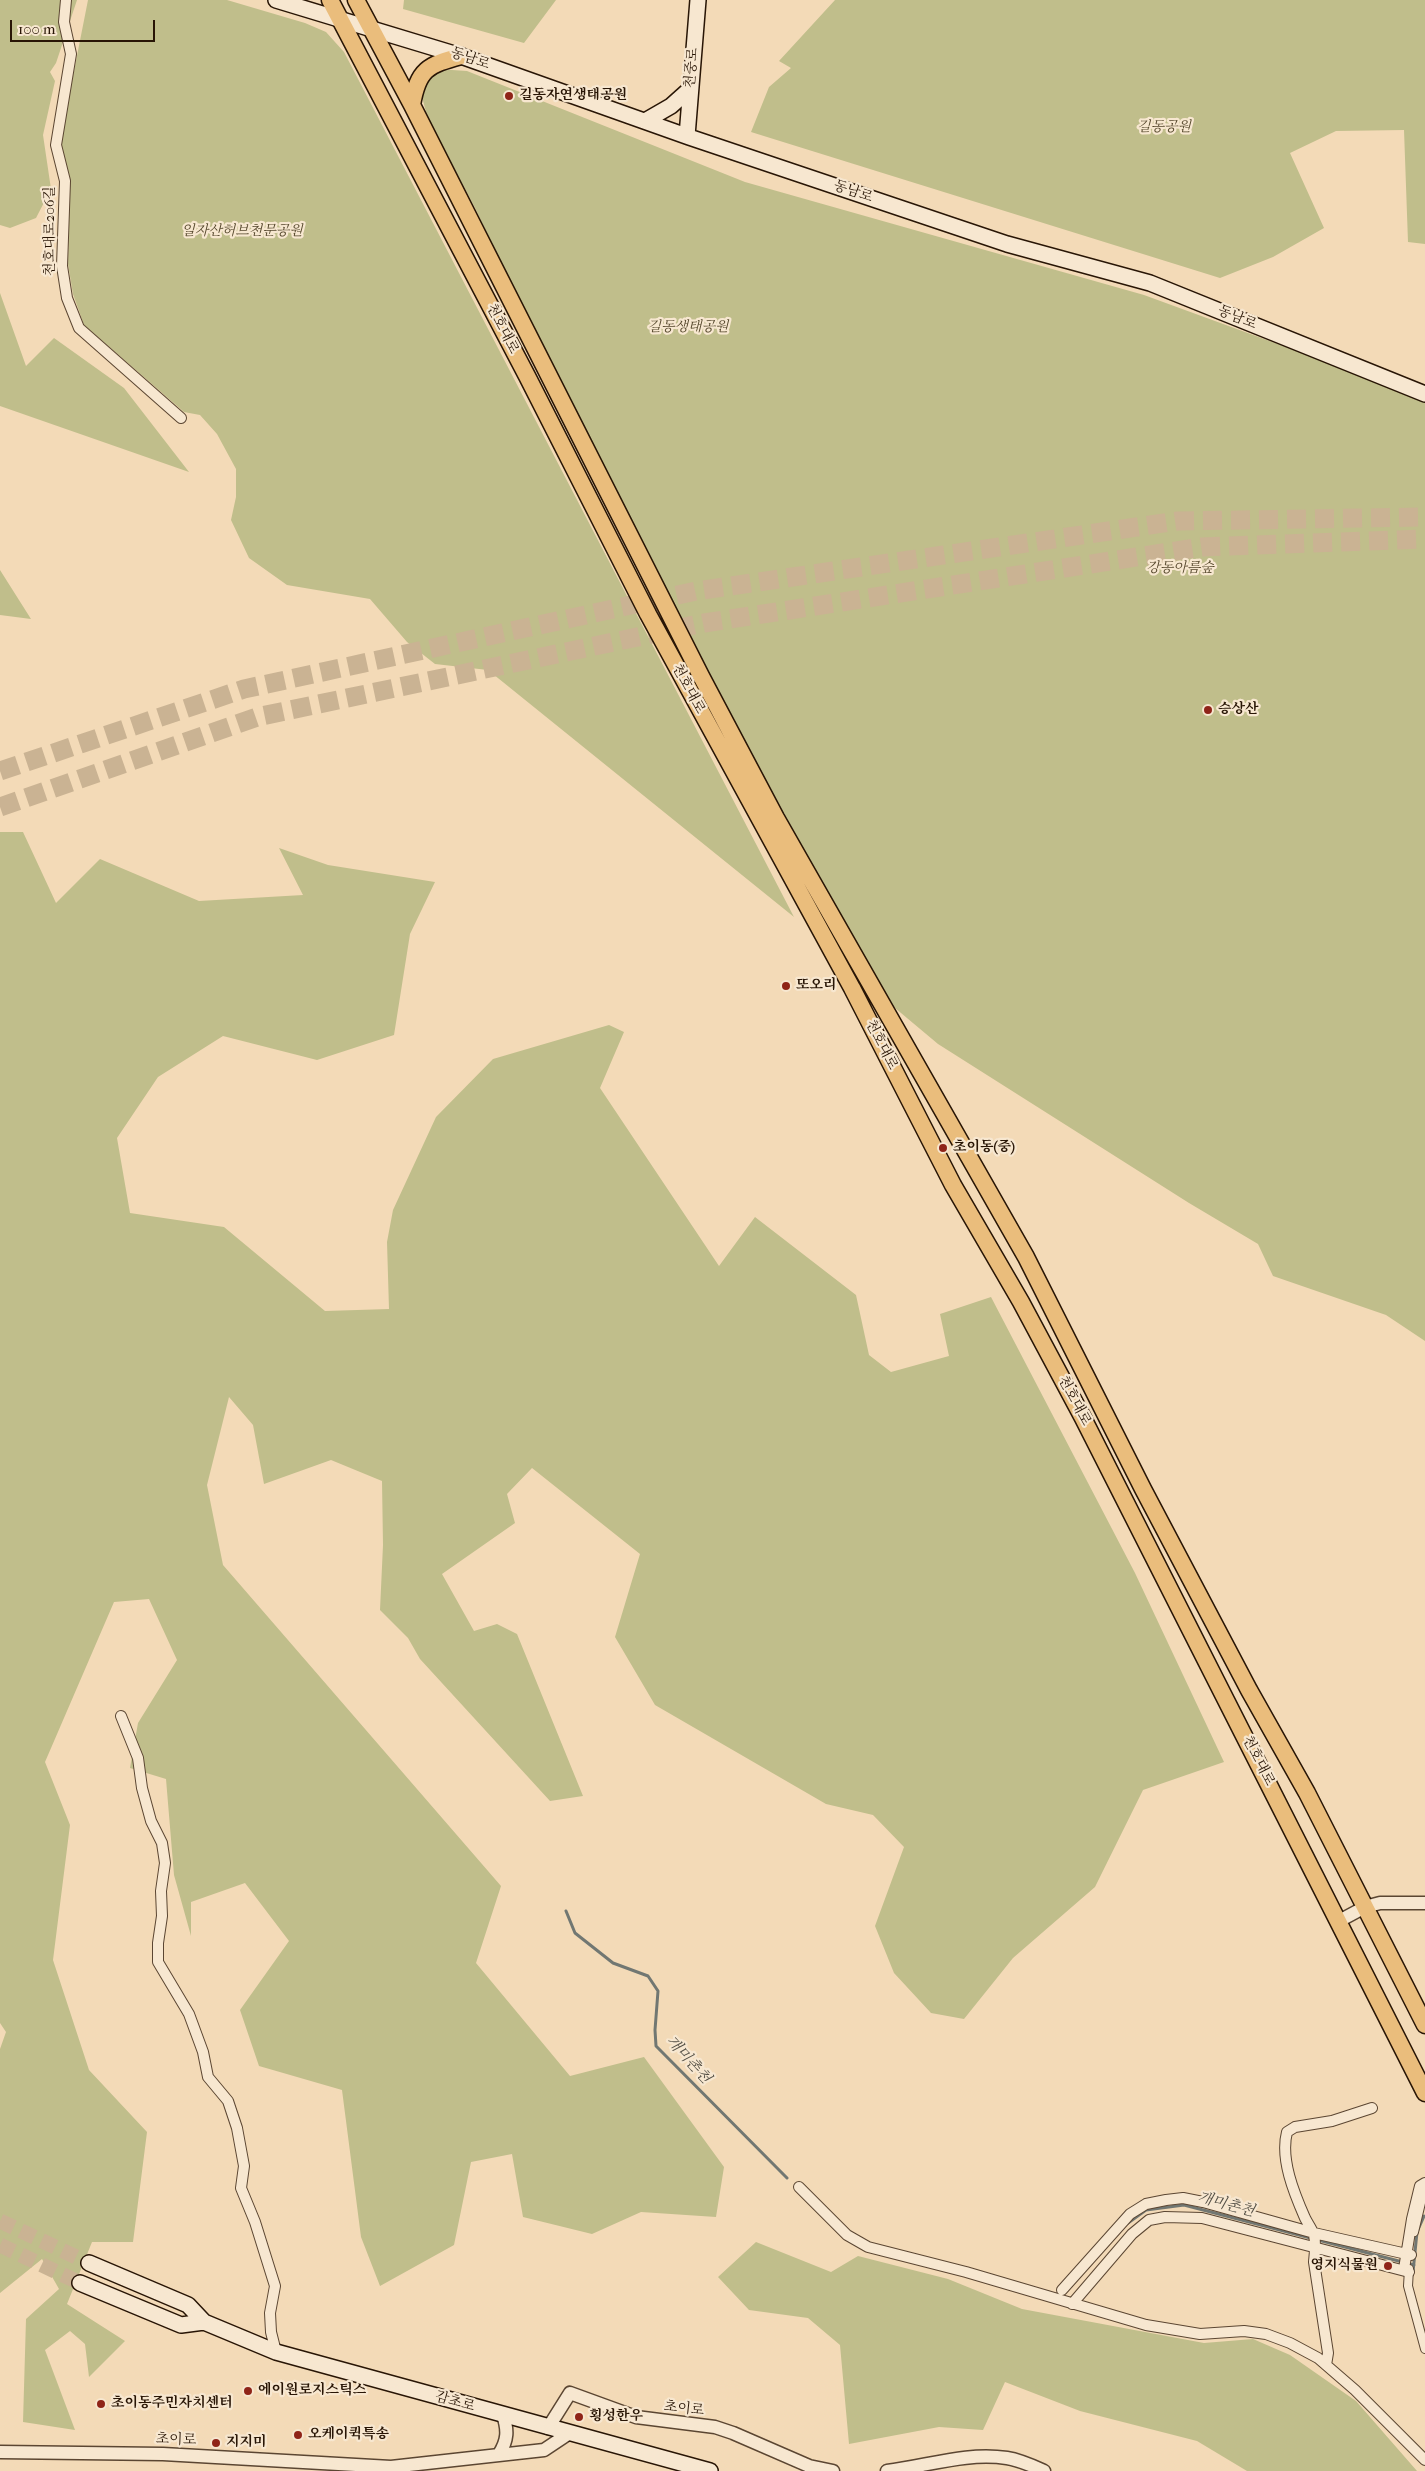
<!DOCTYPE html>
<meta charset="utf-8">
<style>
body{margin:0}
#map{position:relative;width:1425px;height:2471px;overflow:hidden;background:#f3dab7;font-family:"IM FELL French Canon",serif}
canvas{display:block}
.scale{position:absolute;left:10px;top:20px;width:145px;height:22px;box-sizing:border-box;border:2px solid #281505;border-top:0;padding-left:6px;font-size:15px;line-height:18px;white-space:nowrap;color:#281505;-webkit-text-stroke:4px #f7e7d0;paint-order:stroke}
</style>
<div id="map">
<canvas width="1425" height="2471"></canvas>
<div class="scale">100 m</div>
</div>
<script>
const ctx = document.querySelector('canvas').getContext('2d');
ctx.lineJoin = 'round';
function fillPath(path, color) { ctx.fillStyle = color; ctx.fill(path, 'evenodd'); }
function strokePath(path, color, width, dash) { ctx.strokeStyle = color; ctx.lineWidth = width; ctx.lineCap = dash ? 'butt' : 'round'; ctx.setLineDash(dash || []); ctx.stroke(path); }
function label(font, color, halo, rows, align = 'center') {
  ctx.font = font + ' "IM FELL French Canon","Noto Serif KR",serif'; ctx.lineWidth = 4.5; ctx.setLineDash([]); ctx.textBaseline = 'middle'; ctx.strokeStyle = halo; ctx.fillStyle = color; for (const [text, x, y, turn = 0] of rows) {
    ctx.save(); ctx.translate(x, y); ctx.rotate((+turn || 0) * Math.PI / 180); ctx.textAlign = isNaN(turn) ? turn : align; if (halo) ctx.strokeText(text, 0, 0); ctx.fillText(text, 0, 0); ctx.restore();
  }
}
fillPath(new Path2D(`
 M0,0H77L56,63L50,72L55,81L43,135L51,189L36,218L10,228L0,225Z
 M88,0H227L305,23L326,32L344,52L794,917L488,670L435,664L407,642L370,599L287,585L249,558L231,520L236,497V469L217,434L200,415L184,412L84,325L73,294L68,264L70,178L60,142Z
 M404,0H556L524,43L403,9Z
 M835,0H1425V244L1408,242L1404,130L1336,131L1290,153L1324,228L1273,257L1220,278L751,132L769,87L791,68L779,61Z
 M437,69L467,71L745,182L1144,295L1316,358L1425,401V1341L1386,1315L1273,1276L1258,1244L1189,1203L938,1044L864,982L666,608L475,208L427,116L420,89Z
 M0,293L26,366L54,338L124,388L189,472L0,406Z
 M0,570L31,619L0,615Z
 M0,832H23L56,903L100,859L199,901L303,895L279,848L328,865L435,882L410,934L394,1035L317,1060L223,1036L158,1077L117,1138L130,1213L224,1227L325,1311L389,1309L387,1242L393,1210L436,1117L493,1059L609,1025L624,1032L600,1088L719,1266L755,1217L856,1295L869,1355L891,1372L949,1356L940,1314L991,1297L1135,1573L1224,1762L1143,1790L1095,1887L1013,1958L964,2019L931,2013L894,1973L875,1926L904,1847L873,1815L826,1804L655,1705L615,1637L640,1554L532,1468L507,1494L515,1523L442,1574L474,1631L497,1624L517,1634L583,1796L550,1801L420,1659L408,1638L380,1610L383,1545L382,1481L331,1460L264,1484L253,1425L229,1397L207,1485L223,1565L501,1886L476,1963L570,2076L644,2057L724,2167L716,2217L641,2212L592,2234L523,2217L512,2154L471,2162L454,2245L380,2286L361,2237L342,2090L259,2066L240,2010L289,1941L245,1883L191,1902V1936L174,1875L166,1779L130,1768L138,1723L177,1660L149,1599L114,1602L45,1762L70,1825L53,1960L89,2070L147,2132L133,2242H92L67,2304L125,2341L89,2377L85,2344L70,2331L45,2350L75,2430L23,2422L26,2319L59,2289L42,2259L0,2293V2049L6,2032L0,2023Z
 M756,2242L831,2272L858,2256L948,2279L1022,2309L1204,2343L1253,2339L1290,2355L1356,2401L1417,2471H1247L1197,2441L1080,2411L1005,2382L983,2430L939,2427L849,2444L840,2345L808,2318L749,2310L718,2277Z`), '#c0be8b');
strokePath(new Path2D(`
 M566,1911L575,1933L613,1963L648,1976L658,1991L655,2030L656,2046L787,2178
 M1128,2223L1146,2210L1184,2205L1414,2265
 M1413,2272L1417,2232L1424,2216`), '#717772', 3);
strokePath(new Path2D(`
 M0,2221L89,2263
 M0,2245L80,2283`), '#cab393', 15, [15, 8]);
strokePath(new Path2D(`
 M0,771L244,689L696,591L1178,521L1425,517
 M0,807L257,717L704,623L1202,547L1425,539`), '#cab393', 19, [19, 9]);
const pedestrian = new Path2D(`
 M1414,2232L1425,2186
 M1409,2269L1408,2286L1425,2349`);
const minor = new Path2D(`
 M66,0L64,22L71,54L56,145L65,181L62,266L67,298L79,328L181,418
 M121,1716L138,1758L142,1788L151,1821L162,1843L165,1863L161,1891L162,1916L158,1943V1962L189,2014L203,2052L208,2077L228,2101L237,2128L244,2166L241,2188L255,2222L275,2286L270,2313L271,2332L276,2352
 M799,2187L847,2235L868,2247L966,2272L1146,2325L1200,2334L1244,2331L1266,2334L1290,2343L1318,2358L1355,2390L1425,2460
 M1404,2269L1412,2219L1420,2186L1425,2183
 M1062,2290L1130,2214L1146,2204L1166,2200L1183,2198L1203,2202L1314,2233L1411,2255
 M1072,2304L1132,2234L1149,2220L1165,2217L1202,2218L1409,2272
 M1326,2365L1328,2353L1314,2262C1315,2253 1316,2244 1314,2235C1312,2229 1308,2224 1305,2218C1294,2193 1280,2159 1287,2132L1295,2127L1332,2121L1372,2108`);
const tertiary = new Path2D(`
 M1339,1921L1365,1907L1380,1903H1425
 M548,2428L570,2393L636,2417L715,2427L733,2433L809,2466L833,2471
 M0,2452L163,2454L391,2467L544,2450L568,2434
 M499,2454C508,2440 508,2430 503,2415
 M887,2471C928,2466 966,2452 1007,2458C1020,2460 1033,2466 1044,2471`);
const secondary = new Path2D(`
 M276,0L461,56L689,137L1007,244L1150,283L1425,394
 M645,121L671,106L690,89
 M687,136L698,0
 M89,2263L188,2305L204,2322L276,2352L710,2471
 M80,2283L181,2325L204,2322`);
const primary = new Path2D(`
 M330,0L527,376L648,614L852,988L953,1185L1021,1302L1083,1418L1425,2093
 M356,0L412,105L701,676L776,818L1026,1257L1143,1489L1249,1690L1307,1793L1425,2025
 M412,105C418,69 428,65 461,56`);
strokePath(pedestrian, '#5b4632', 10);
strokePath(minor, '#5b4632', 12);
strokePath(tertiary, '#5b4632', 15);
strokePath(secondary, '#281505', 18);
strokePath(primary, '#281505', 19);
strokePath(pedestrian, '#f7e7d0', 8);
strokePath(minor, '#f7e7d0', 10);
strokePath(tertiary, '#f7e7d0', 12);
strokePath(secondary, '#f7e7d0', 15);
strokePath(primary, '#eabd7c', 16);
for (const [x, y, r, color] of [
 [509,96,5,"#8f2418"],
 [1208,710,5,"#8f2418"],
 [786,986,5,"#8f2418"],
 [943,1148,5,"#8f2418"],
 [1388,2266,5,"#8f2418"],
 [248,2391,5,"#8f2418"],
 [101,2404,5,"#8f2418"],
 [579,2417,5,"#8f2418"],
 [298,2435,5,"#8f2418"],
 [216,2443,5,"#8f2418"]
]) { const dot = new Path2D(); dot.arc(x, y, r, 0, 2 * Math.PI); ctx.fillStyle = color; ctx.fill(dot); strokePath(dot, '#f7e7d0', 2); }
label('14px', '#281505', '#f7e7d0', [
 ["동남로",470,59,19],
 ["천중로",692,68,-85],
 ["동남로",853,192,19],
 ["천호대로206길",51,231,-90],
 ["동남로",1237,318,22],
 ["천호대로",502,329,63],
 ["천호대로",688,689,62],
 ["천호대로",881,1045,63],
 ["천호대로",1074,1401,62],
 ["천호대로",1258,1761,63],
 ["감초로",455,2402,16],
 ["초이로",684,2409,6],
 ["초이로",176,2440,2]
]);
label('bold 14px', '#281505', '#f7e7d0', [
 ["길동자연생태공원",519,96],
 ["승상산",1218,710],
 ["또오리",796,986],
 ["초이동(중)",953,1148],
 ["영지식물원",1378,2266,"right"],
 ["에이원로지스틱스",258,2391],
 ["초이동주민자치센터",111,2404],
 ["횡성한우",589,2417],
 ["오케이퀵특송",308,2435],
 ["지지미",226,2443]
], 'left');
label('italic 14px', '#56482d', '#f7e7d0', [
 ["길동공원",1164,128],
 ["일자산허브천문공원",242,232],
 ["길동생태공원",688,328],
 ["강동아름숲",1180,569]
]);
label('italic 15px', '#524e44', '#f7e7d0', [
 ["개미촌천",688,2060,48],
 ["개미촌천",1226,2205,15]
]);
</script>
